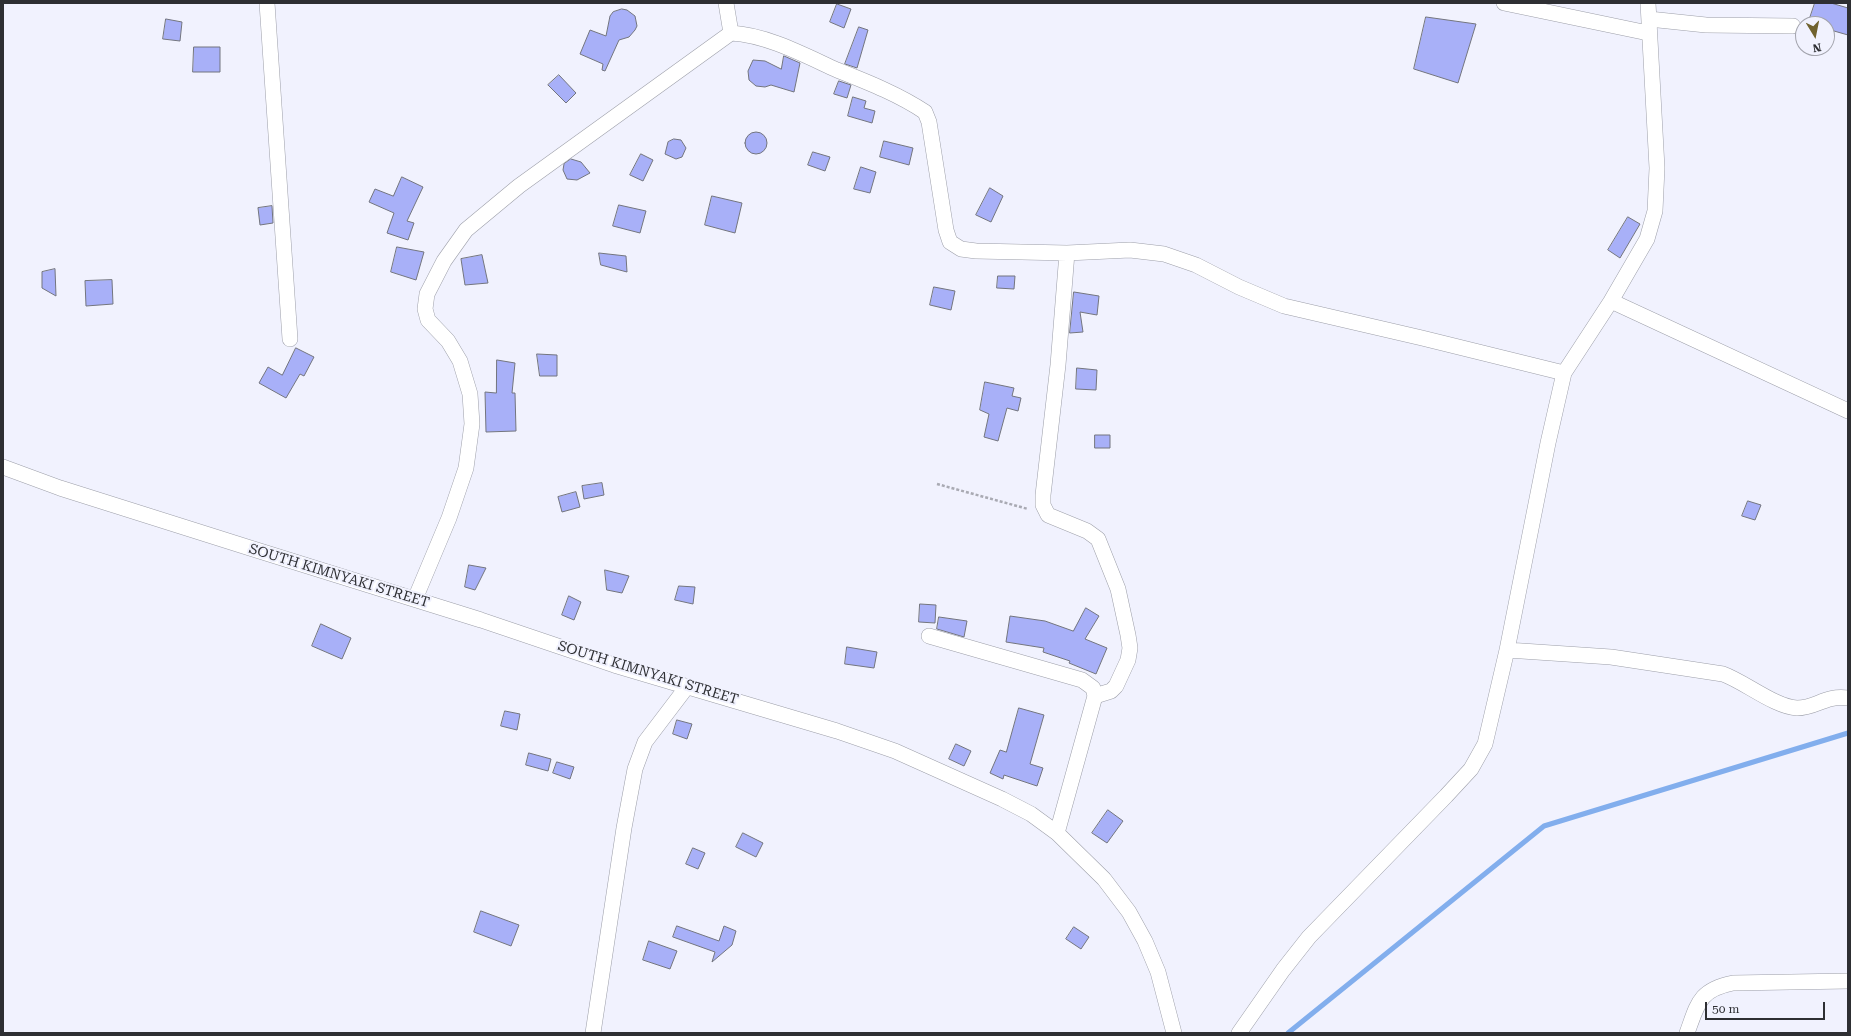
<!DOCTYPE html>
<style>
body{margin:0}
#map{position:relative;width:1851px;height:1036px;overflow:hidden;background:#f1f2fe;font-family:"Roboto Serif",serif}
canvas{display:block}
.frame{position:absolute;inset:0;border:4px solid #2e2f33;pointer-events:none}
.north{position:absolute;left:1795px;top:16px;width:40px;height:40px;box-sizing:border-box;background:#f1f2fe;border:1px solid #a3a4ad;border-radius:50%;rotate:170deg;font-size:11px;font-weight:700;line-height:16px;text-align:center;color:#2e2f33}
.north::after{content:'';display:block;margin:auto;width:14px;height:18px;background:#70622f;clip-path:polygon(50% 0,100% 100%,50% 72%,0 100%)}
.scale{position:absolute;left:1705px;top:1002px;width:120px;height:18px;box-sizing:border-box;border:2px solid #2e2f33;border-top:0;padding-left:5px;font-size:12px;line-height:14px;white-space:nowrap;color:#2e2f33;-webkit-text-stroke:3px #f1f2fe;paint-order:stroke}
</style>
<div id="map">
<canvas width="1851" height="1036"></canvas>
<div class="frame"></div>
<div class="north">N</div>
<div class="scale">50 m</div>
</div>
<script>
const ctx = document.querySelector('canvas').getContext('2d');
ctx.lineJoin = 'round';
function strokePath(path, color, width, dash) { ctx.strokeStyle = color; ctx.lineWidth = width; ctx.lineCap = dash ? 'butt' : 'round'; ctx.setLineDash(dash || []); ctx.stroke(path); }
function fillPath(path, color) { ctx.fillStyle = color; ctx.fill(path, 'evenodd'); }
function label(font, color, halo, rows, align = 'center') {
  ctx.font = font + ' "Roboto Serif",serif'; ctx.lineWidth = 4; ctx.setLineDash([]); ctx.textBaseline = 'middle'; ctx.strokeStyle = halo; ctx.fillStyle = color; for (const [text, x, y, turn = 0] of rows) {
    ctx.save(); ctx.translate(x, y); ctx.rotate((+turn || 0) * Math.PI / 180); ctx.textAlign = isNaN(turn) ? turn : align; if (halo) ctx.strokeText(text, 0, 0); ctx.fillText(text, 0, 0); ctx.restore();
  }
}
strokePath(new Path2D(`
 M1288,1033L1544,826L1848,733`), '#82aeed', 5);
const building = new Path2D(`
 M1815,3H1831L1848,8V35L1827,29V24H1808Z
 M837,4L851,9L844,28L830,22Z
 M622,9L627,10L635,16L637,26L635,30L629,37L619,40L605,71L602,70L603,64L580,54L590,30L606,36L610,16L613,12Z
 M1426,17L1476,24L1458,83L1414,69Z
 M166,19L182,22L180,41L163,39Z
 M859,27L868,30L857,68L845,64Z
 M194,47H220V72H193Z
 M784,56L800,63L794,92L771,85L765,87L756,86L749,80L748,71L753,60L765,61L781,69Z
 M559,75L576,93L566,103L548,85Z
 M839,81L851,85L847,98L834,94Z
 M853,97L866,101L864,108L875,111L872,123L848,116Z
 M745 143a11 11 0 1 1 22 0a11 11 0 1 1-22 0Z
 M674,139L681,140L686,148L682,157L676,159L665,154L668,142Z
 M884,141L913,148L909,165L880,157Z
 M813,152L830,157L825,171L808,165Z
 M641,154L653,160L643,181L630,175Z
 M571,159L581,162L590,173L577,180L567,179L563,170L564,164Z
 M861,167L876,172L870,193L854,189Z
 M402,177L423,187L407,221L414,223L408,240L387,233L394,213L369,202L375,189L393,196Z
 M990,188L1003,196L991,222L976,215Z
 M712,196L742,203L735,233L705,225Z
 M619,205L646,211L640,233L613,226Z
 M272,206L273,223L260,225L258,208Z
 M1628,217L1640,224L1620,258L1608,250Z
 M397,247L424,252L416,280L391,272Z
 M599,253L626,256L627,272L601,265Z
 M482,255L488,283L465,285L461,259Z
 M55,269L56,296L42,288V272Z
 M998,276H1015L1014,289L997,288Z
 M112,280L113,304L86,306L85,281Z
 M934,287L955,291L951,310L930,305Z
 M1074,292L1099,296L1097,315L1080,312L1083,332L1070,333Z
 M296,348L314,357L304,376L300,374L286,398L259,383L268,367L282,375Z
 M537,354L557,355V376H540Z
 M497,360L515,363L512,393H515L516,431L486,432L485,392L496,393Z
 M1077,368L1097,370L1096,390L1076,389Z
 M985,382L1014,388L1012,396L1021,398L1018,411L1007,408L998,441L984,437L989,414L980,410Z
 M1095,435H1110V448H1095Z
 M602,483L604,495L584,499L582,486Z
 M576,492L580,507L562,512L558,497Z
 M1748,501L1761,505L1755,520L1742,516Z
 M469,565L486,568L475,590L465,587Z
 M605,570L629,576L622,593L607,590Z
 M679,586L695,587L693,604L675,600Z
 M569,596L581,602L574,620L562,615Z
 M920,604L936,605L935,623L919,622Z
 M1086,608L1099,616L1085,639L1107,648L1096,674L1069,663L1070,661L1043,652L1044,648L1006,642L1010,616L1045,621L1073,631Z
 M939,617L967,621L964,637L937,629Z
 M321,624L351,638L342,659L312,646Z
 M847,647L877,652L874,668L845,664Z
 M1019,708L1044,715L1030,764L1043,768L1037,786L1004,775L1003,779L990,773L1000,750L1006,752Z
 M505,711L520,714L517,730L501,726Z
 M677,720L692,724L687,739L673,734Z
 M956,744L971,751L964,766L949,759Z
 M529,753L551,759L548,771L526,765Z
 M557,762L574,767L570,779L553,773Z
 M1108,810L1123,821L1107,843L1092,833Z
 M743,833L763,843L756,857L736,847Z
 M693,848L705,853L698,869L686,864Z
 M481,911L519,925L511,946L474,932Z
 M677,926L719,941L724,926L736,931L732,945L712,962L715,952L673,937Z
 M1074,927L1089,937L1081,949L1066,939Z
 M649,941L677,951L670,969L643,960Z`);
fillPath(building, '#a8b0f8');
strokePath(building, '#73757e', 1);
const street = new Path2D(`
 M267,3L290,339
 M726,3L731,33
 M1504,3L1648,33
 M1649,19L1706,25L1793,26
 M1067,253L1058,365L1043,495V505L1048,515L1087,531L1098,539L1118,589L1128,635L1130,648L1128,660L1116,686L1111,691L1095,696
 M1611,301L1848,411
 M3,467L60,488L250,548L481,620L614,665L837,731L895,751L1002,799L1031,814L1057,833L1104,879L1129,912L1145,941L1158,972L1174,1033
 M415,599L449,518L466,468L472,424L470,394L460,361L448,341L428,320L425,309L427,294L444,261L466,230L519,186L731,33C767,35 804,55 837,70C867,82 898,94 925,112L929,122L946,230L950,242L961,249L976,251L1067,253L1130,250L1164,254L1196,265L1239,287L1284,306L1422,338L1564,373
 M929,636L1082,680L1093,688L1095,696L1057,833
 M1507,650L1611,657L1723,674C1745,682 1775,707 1797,708C1817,708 1824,695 1848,698
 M593,1033L624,828L635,769L645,742L686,688
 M1239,1033L1283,970L1309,937L1446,796L1471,769L1485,744L1507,650L1548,443L1564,373L1611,301L1647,239L1655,211L1657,168L1648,3
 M1687,1033C1698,1003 1699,990 1733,983L1848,981`);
strokePath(street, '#9d9fa9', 16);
strokePath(new Path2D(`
 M937,484L1028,509`), '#a9aab3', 2.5, [3, 2]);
strokePath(street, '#fff', 15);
label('14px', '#2e2f33', '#f1f2fe', [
 ["SOUTH KIMNYAKI STREET",339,576,17],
 ["SOUTH KIMNYAKI STREET",648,673,17]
]);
</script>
